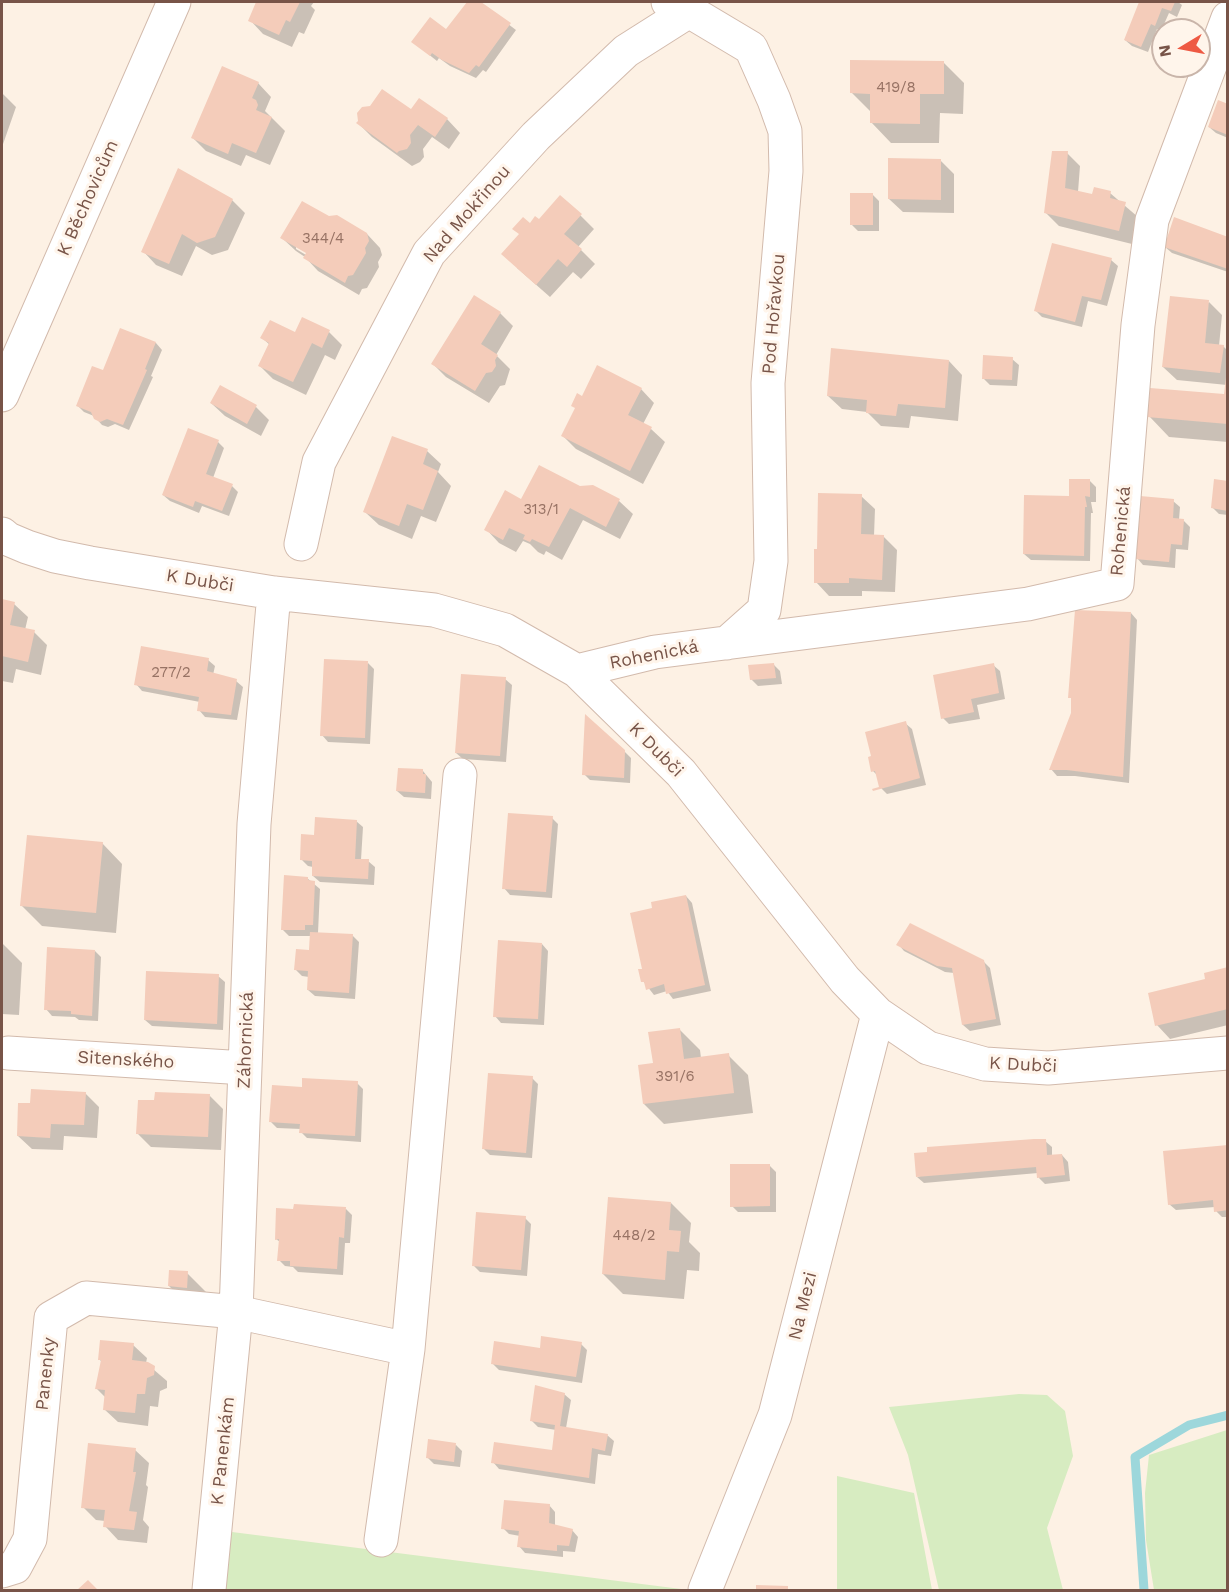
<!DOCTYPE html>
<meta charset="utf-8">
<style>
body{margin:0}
#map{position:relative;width:1229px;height:1592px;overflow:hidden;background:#fdf1e4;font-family:"Work Sans",sans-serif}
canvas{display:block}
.frame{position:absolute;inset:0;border:3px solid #785448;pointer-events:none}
.north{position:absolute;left:1151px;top:18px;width:60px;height:60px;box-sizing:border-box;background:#fff5eb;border:2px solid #c9b5aa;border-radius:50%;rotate:260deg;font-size:16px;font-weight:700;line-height:24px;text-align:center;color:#785448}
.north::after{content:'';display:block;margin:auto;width:21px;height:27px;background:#ee5943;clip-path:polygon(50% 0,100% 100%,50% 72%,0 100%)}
</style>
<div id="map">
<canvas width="1229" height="1592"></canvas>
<div class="frame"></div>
<div class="north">N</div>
</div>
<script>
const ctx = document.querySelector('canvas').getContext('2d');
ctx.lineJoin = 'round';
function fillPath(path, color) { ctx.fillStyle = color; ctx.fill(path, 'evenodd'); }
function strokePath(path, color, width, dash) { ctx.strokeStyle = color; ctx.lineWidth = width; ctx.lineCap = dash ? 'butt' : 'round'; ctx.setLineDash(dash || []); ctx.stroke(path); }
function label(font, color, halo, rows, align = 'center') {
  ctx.font = font + ' "Work Sans",sans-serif'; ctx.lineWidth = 6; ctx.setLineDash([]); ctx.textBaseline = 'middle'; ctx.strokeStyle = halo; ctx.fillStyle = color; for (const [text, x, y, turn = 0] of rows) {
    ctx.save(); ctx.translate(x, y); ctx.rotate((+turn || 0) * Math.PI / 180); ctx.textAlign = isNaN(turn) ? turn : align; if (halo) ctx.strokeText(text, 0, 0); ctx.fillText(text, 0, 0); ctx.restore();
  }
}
fillPath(new Path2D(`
 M1019,1394L1047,1395L1065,1411L1073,1456L1047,1528L1063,1590H939L908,1455L889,1407Z
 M1227,1430V1590H1154L1146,1540L1145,1493L1149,1455Z
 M837,1476L914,1493L932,1590H837Z
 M232,1532L689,1590H222Z`), '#d7ecc1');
fillPath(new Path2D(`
 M258,2H314L311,6L315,10L304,34L299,32L292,47L263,34L250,20Z
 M469,2H479L516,30L486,72L483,70L476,78L450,66L439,58L437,61L413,42L447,31Z
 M1141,2H1178L1182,5L1177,17L1169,13L1161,31L1157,29L1148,52L1132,46L1125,40Z
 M944,63L964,83L963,114L940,113L939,143H891L871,122V112L851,92Z
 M258,83L271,97L265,111L285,131L270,165L246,155L241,166L206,151L193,138Z
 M2,93L16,107L2,147Z
 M1228,105V138L1216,133L1209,127Z
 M411,111L447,119L460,133L449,149L432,137L423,149L424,157L420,162L412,166L372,137L358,123Z
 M1067,153L1080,166L1078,192L1093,196L1110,193L1138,217L1132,244L1059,226L1046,213Z
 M940,160L954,174V213L903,212L889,199Z
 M872,194L879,201V231H858L852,225Z
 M232,200L245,213L228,250L212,255L196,246L182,276L156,265L143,251Z
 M580,215L594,229L578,247L595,264L581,279L573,272L550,297L517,268L521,235L530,225L539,221Z
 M328,218L367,234L380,248L382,255L378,262L379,267L367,288L362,289L359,295L318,271L305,257L296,251L282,238ZM296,246L313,256L311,258L296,249Z
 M1228,238V272L1172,253L1165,247Z
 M1111,260L1118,266L1107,306L1088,301L1082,327L1042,317L1036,311Z
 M1209,302L1222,315L1219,346H1223L1228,351V442L1169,437L1149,416L1226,396L1227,385L1177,380L1163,367Z
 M500,313L513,326L496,355L510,369L505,385L500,386L489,403L446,377L433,364Z
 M121,330L156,343L162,350L151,376L153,377L129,430L115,424L108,427L102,425L94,416L84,412L77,405L104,372Z
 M329,332L342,345L335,360L325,355L306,395L273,379L260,366L270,345L262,338Z
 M1012,359L1019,365L1017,386L990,385L984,379Z
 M949,361L962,375L958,421L911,416L909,428L881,426L867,412L842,409L828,396Z
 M641,389L654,403L643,424L651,429L665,442L643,484L576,449L563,436L583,398Z
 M211,403L256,407L269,420L261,436L225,416Z
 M218,442L224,448L213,478L232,486L238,492L229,516L202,506L199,513L170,501L163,495Z
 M427,451L441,464L438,472L451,486L436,522L421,516L412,539L379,525L365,512Z
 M1089,480L1096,487V502H1091L1093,513H1091L1090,561L1031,560L1024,554L1071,497Z
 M1228,482V515L1219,514L1212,507Z
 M592,486L619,501L633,514L620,539L583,520L562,560L546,551L544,555L538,552L530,544L523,541L516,552L499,543L486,529L521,501Z
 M861,496L875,509L874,536H883L897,550L895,592L862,591V596H829L816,582Z
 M1173,501L1180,507L1179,520H1183L1190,527L1188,550L1176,549L1175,568L1143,565L1137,558Z
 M2,601L14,604L28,617L25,630L34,632L47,645L41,675L16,669L13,683L2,681Z
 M1131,613L1137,620L1129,783L1075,776H1057L1051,769L1072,713L1073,700L1070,697Z
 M208,660L215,666L213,675L236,681L243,687L237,720L205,717L199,710L200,702L142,691L136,684Z
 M368,663L374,669L370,744L328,742L322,735Z
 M774,665L780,671L782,684L758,686L751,679Z
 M993,665L1000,671L1005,699L977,705L980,719L949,724L943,718Z
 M505,679L512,685L506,762L463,759L456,753Z
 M905,723L912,729L926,785L887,794L881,788L878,776L873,771Z
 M624,751L631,758L630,783L590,780L584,774Z
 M423,771L432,782L431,799L404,797L397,791Z
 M552,818L558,824L552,898L510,895L504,888Z
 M356,821L363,827L361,860L368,861L375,867L374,885L320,882L313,876V867L308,866L302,860L316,836Z
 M102,843L122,864L116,933L42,926L22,906Z
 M307,878L320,889L318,933L352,935L359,942L355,999L315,996L308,990L309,977L302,976L296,970L311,952L312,936H289L282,929Z
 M686,896L692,903L711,991L673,999L667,991L654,995L643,981L653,909Z
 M2,943L22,963L19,1015L2,1014Z
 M542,944L548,951L544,1025L501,1023L495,1016Z
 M898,944L983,961L990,968L1001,1025L970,1031L963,1025L954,973L945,972L904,951Z
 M95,951L101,957L98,1021L79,1020L75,1017L52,1016L46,1009Z
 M1228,968V1025L1170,1039L1157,1025L1207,980Z
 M218,976L225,982L223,1030L152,1026L145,1020Z
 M680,1030L700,1050L701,1058L728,1055L748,1075L753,1113L664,1124L644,1104L654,1065Z
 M532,1078L538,1084L532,1158L490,1155L484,1149Z
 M357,1083L363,1089L361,1142L307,1138L301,1132V1129L277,1128L271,1122L303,1088Z
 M85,1093L99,1107L97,1138L64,1136L63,1150L32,1149L18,1136L31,1105Z
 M209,1095L223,1109L221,1150L151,1147L138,1134Z
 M1045,1141L1052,1147V1156L1062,1155L1068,1162L1070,1181L1045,1184L1039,1178L1038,1173L924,1183L917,1177Z
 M1228,1147V1217H1222L1216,1211L1215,1207L1176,1210L1169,1204Z
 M770,1166L776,1172V1212H738L732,1206Z
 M671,1203L691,1223L689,1242L700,1253L699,1271L687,1270L684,1299L623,1294L603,1274Z
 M346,1209L352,1215L350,1243H345L343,1275L298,1272L293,1267L285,1266L279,1260L280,1242L276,1239Z
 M525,1218L531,1224L527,1276L480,1272L474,1266Z
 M187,1273L207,1293L189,1306L169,1286Z
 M581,1344L587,1350L582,1383L499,1370L493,1364L541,1350Z
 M133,1345L147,1358L146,1363L167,1381V1388L160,1391L158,1407L150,1406L148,1426L118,1422L104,1409L106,1398L97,1389L102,1362L99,1359Z
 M564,1394L571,1400L566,1428L607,1435L614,1441L611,1456L598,1454L595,1484L499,1469L493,1462L554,1452L556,1430L538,1427L532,1421Z
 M456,1445L462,1451L460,1467L434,1464L427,1457Z
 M135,1450L149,1463L146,1485L148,1487L143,1520L149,1527L147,1543L118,1540L105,1526V1521L96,1520L83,1507Z
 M549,1505L555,1512V1526L572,1530L578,1537L575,1552L563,1551V1557L525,1553L519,1546L520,1536L509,1534L503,1528Z`), '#0003');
strokePath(new Path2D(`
 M1144,1590L1135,1457L1189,1425L1228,1415`), '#9dd7db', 9);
fillPath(new Path2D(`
 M256,2H300L290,22L286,20L279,35L248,21Z
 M467,2H481L511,23L479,67L476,65L469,73L442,60L432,53L430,56L411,42L430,17L446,29Z
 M1139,2H1175L1171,11L1162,8L1155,26L1151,24L1141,47L1124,40Z
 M850,60L944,61V94H920V124L870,123V94L850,93Z
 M222,66L259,82L252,98L256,100L258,105L256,110L272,117L256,153L232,143L228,154L191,138Z
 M382,89L411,109L419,98L448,118L435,137L418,125L410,135L411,143L407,149L399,151L397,153L356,123L358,121L357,113L362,107L370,106Z
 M1218,100L1228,104V135L1208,127Z
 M1052,151H1068L1065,188L1092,194L1094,187L1111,191L1110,198L1126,202L1119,231L1044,213Z
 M888,158L941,159V200L888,199Z
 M178,168L233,199L215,237L197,243L182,234L169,264L141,252Z
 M850,193H873V225H850Z
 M560,195L582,214L564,234L582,249L567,267L558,259L536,285L501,254L519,234L512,229L523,217L530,223L535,216L539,219Z
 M302,201L329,216L337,215L367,233L369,241L365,248L366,253L353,275L348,276L345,283L303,258L306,253L280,238Z
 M1174,217L1228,237V269L1164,247Z
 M1052,243L1112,258L1101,300L1082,296L1075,322L1034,311Z
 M474,295L501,312L481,344L498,355L495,360L496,366L492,372L486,373L475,391L431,364Z
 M1170,296L1209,300L1205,343L1224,345L1220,373L1162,367Z
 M302,317L330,330L322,348L312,343L293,382L258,366L269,343L260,338L270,320L295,332Z
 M120,328L156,342L145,369L147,370L123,425L107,419L100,422L94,419L91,412L76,406L92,366L103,370Z
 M831,348L949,360L945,408L898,404L896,416L866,413L867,400L827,396Z
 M983,355L1013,357L1012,380L982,379Z
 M597,365L642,388L628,415L652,427L630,471L561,436L575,408L571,406L577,393L582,396Z
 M1226,378H1228V424L1147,417L1150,388L1224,394Z
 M220,385L257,405L247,424L210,403Z
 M188,428L219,440L206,474L233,484L222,511L195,501L193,507L162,495Z
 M392,436L428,449L423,464L438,471L423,510L407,504L399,526L363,512Z
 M539,465L580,486L593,485L620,499L606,527L570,508L549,547L532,539L530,542L523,539L525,535L509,528L503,540L484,530L505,490L521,499Z
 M1069,479H1090V497L1085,496L1087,507H1085L1084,556L1023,554L1024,495L1069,496Z
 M1214,479L1228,481V511L1211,508Z
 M818,493L862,494L861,534L884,535L882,580L849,578V583H814V549H817Z
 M1140,496L1174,499L1173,518L1184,519L1182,545L1171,544L1169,562L1135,559Z
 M2,599L15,602L10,625L35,630L28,662L2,656Z
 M1075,610L1131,612L1123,777L1067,770H1049L1071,713V698H1068Z
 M141,646L209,658L207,671L237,679L231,715L197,711L199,697L134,685Z
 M324,659L368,661L365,738L320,736Z
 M774,663L776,678L750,680L748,665Z
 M994,663L999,693L971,699L974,712L941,719L933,675Z
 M461,674L506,677L500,756L455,753Z
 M585,714L625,750L624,778L582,775Z
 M906,721L920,778L873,791L872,789L879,787L875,771L871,772L868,757L871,756L865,732Z
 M398,768L423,769V774H426L425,793L396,791Z
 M508,813L553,816L546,892L502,889Z
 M315,817L357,820L355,859H369L368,879L312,876V861L300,860L301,834L314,835Z
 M27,835L103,842L96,913L20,906Z
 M284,875L308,877V880L315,881L313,925H305V930H281Z
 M686,895L705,985L666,994L664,984L646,990L644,982H641L638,969H642L630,913L652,908L651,902Z
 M910,923L984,960L996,1019L962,1025L952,968L937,966L896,945Z
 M310,932L353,934L349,993L307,990L308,971L294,970L296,949L309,950Z
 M498,940L542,943L538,1019L493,1017Z
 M47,947L95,950L92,1016L71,1014V1011L44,1010Z
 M1228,967V1009L1155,1026L1148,993L1205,979L1204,973Z
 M146,971L219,974L217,1024L144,1020Z
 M680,1028L684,1059L729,1053L734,1093L643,1104L638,1065L653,1063L648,1032Z
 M488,1073L533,1076L526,1153L482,1149Z
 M302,1078L358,1081L355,1136L299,1133L300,1124L269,1122L272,1085L302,1087Z
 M31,1089L86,1092L84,1125L51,1124L50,1138L17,1136L18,1103H30Z
 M155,1092L210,1094L208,1137L136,1134L138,1100H154Z
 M1034,1139H1046L1047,1155L1062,1154L1065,1175L1037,1178L1036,1167L916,1177L914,1153L927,1152V1147Z
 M1228,1145V1210L1214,1212L1213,1200L1168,1205L1163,1151Z
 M730,1164H770V1206L730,1207Z
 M608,1197L671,1202L669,1230L681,1231L679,1252L667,1251L665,1280L602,1274Z
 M294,1204L346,1207L344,1238L339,1237L337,1269L290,1266V1261H277L279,1239L275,1240L276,1208L293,1209Z
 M476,1212L526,1216L521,1270L472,1266Z
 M169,1270L188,1271L187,1288L168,1286Z
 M541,1336L582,1342L576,1377L491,1364L494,1341L540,1348Z
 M100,1340L134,1343L132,1360L148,1362L155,1366L154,1375L147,1378L145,1394H137L135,1413L103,1410L105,1390L95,1389L101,1360H98Z
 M535,1385L565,1393L560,1426L608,1434L605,1451L592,1448L589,1478L491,1463L494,1442L552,1450L555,1425L530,1421Z
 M428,1439L456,1443L454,1462L426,1458Z
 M88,1443L136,1448L133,1472H136L129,1511L137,1512L134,1530L103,1527L105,1510L81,1508Z
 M504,1500L550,1504L549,1523L573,1529L569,1546L557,1545V1551L517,1547L519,1531L501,1529Z
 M88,1580L98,1590H77Z
 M756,1585L788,1586V1590H756Z`), '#f4ccba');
const minor = new Path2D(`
 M668,2L689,11L751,48L774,100L785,131L786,171L768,383L771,561L764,610L727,643
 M2,395L174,2
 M2,534L8,539L27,547L55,556L90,563L274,593L434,610L505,630L577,671L681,773L845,980L878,1014L928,1048L985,1064L1048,1068L1228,1053
 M301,544L319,462L429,253L536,136L626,51L689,11
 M274,593L254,824L236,1312L408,1349
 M577,671L655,652L1028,604L1117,584L1138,325L1152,220L1228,18
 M8,1053L245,1068
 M381,1540L408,1349L460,775
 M2,1571L15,1567L30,1539L51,1318L86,1298L236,1312L209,1590
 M705,1590L775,1415L878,1014`);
strokePath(minor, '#d2baac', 35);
strokePath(minor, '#fff', 33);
label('15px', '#977264', null, [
 ["419/8",896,88],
 ["344/4",323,239],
 ["313/1",541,510],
 ["277/2",171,673],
 ["391/6",675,1077],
 ["448/2",634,1236]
]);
label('18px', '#785448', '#fff5eb', [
 ["K Běchovicům",88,198,-66],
 ["Nad Mokřinou",467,214,-49],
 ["Pod Hořavkou",774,314,-85],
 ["Rohenická",1121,531,-85],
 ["K Dubči",200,581,9],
 ["Rohenická",654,655,-11],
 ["K Dubči",656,750,45],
 ["Záhornická",246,1040,-88],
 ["Sitenského",126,1060,3],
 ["K Dubči",1023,1065,3],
 ["Na Mezi",803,1306,-76],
 ["Panenky",46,1374,-84],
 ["K Panenkám",223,1451,-84]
]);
</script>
